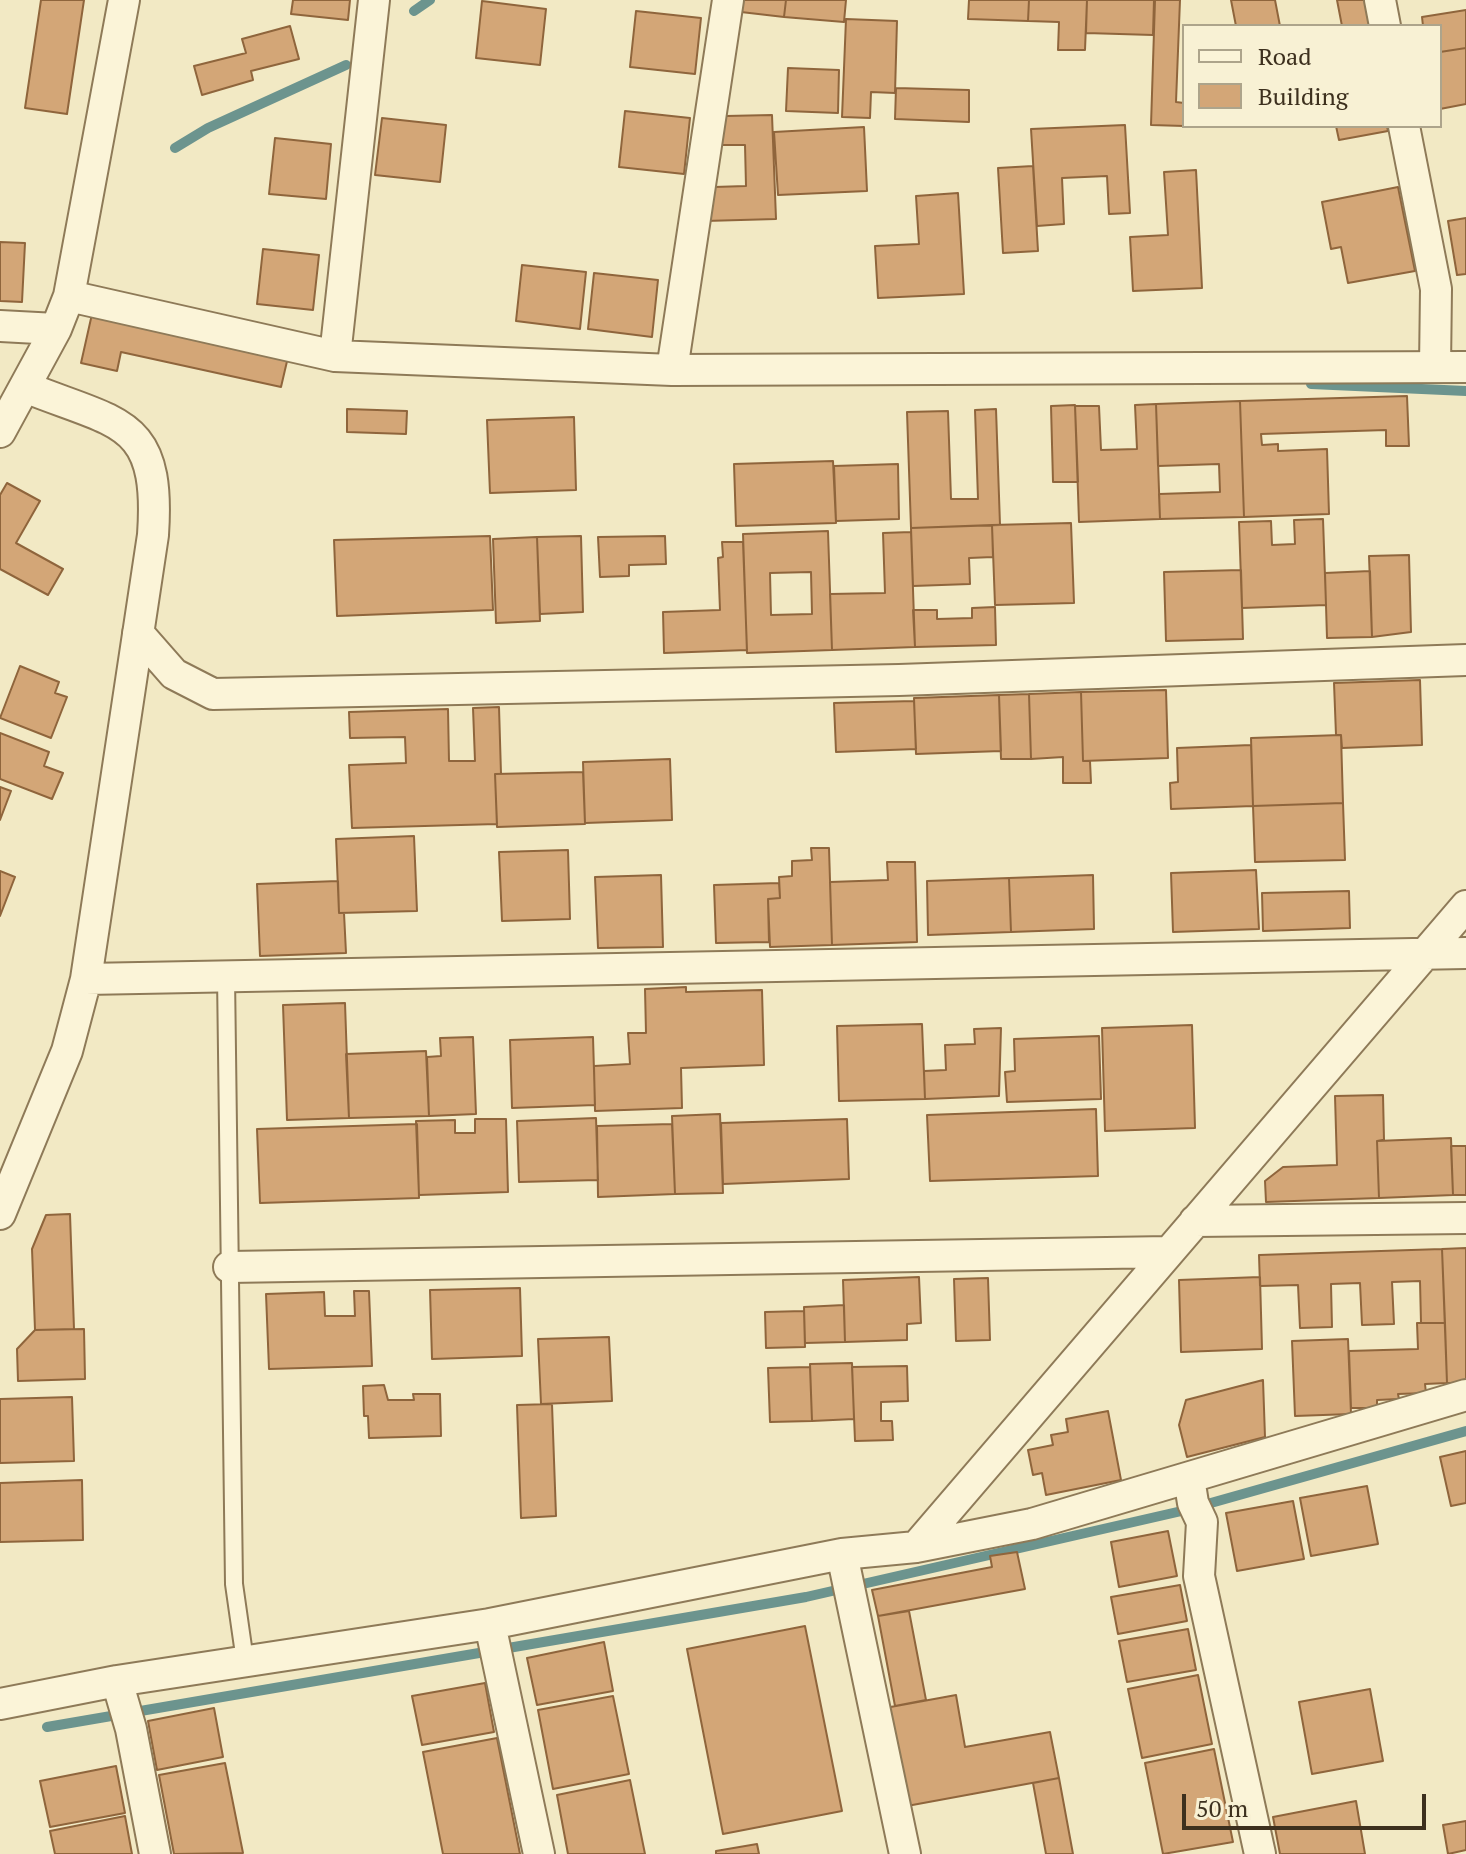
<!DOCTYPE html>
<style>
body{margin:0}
#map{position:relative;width:1466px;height:1854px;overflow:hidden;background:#f2e9c4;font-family:"PT Serif",serif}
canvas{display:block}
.legend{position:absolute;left:1182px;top:24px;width:260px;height:104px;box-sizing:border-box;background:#f8f1d4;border:2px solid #ada48b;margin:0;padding:10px 14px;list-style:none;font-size:24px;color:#3d301e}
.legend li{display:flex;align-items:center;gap:16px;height:40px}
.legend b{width:40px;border:2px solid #ada48b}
.scale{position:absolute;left:1182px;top:1794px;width:244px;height:36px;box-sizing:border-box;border:4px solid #3d301e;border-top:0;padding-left:10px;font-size:24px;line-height:28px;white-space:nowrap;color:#3d301e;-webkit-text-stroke:6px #f8f1d4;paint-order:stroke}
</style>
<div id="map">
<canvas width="1466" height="1854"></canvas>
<ul class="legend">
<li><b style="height:10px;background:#fbf4d8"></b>Road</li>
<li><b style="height:22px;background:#d3a677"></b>Building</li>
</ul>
<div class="scale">50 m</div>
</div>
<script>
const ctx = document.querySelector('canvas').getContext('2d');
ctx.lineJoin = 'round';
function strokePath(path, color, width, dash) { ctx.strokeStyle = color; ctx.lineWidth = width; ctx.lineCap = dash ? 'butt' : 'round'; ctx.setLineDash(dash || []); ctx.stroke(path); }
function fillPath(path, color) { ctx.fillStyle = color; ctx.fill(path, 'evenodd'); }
strokePath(new Path2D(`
 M414,11L430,0
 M175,148L208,128L346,65
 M1311,384L1466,391
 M47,1727L806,1597L1186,1510L1466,1431`), '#6c948e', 10);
const building = new Path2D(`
 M41,0H84L67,114L25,108Z
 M293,0H350L348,20L291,14Z
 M742,0H786L784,17L741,12Z
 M786,0H846L844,22L784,17Z
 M969,0H1029L1028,21L968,19Z
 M1029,0H1087L1085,50H1058L1059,22L1028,21Z
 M1087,0H1154L1153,35L1086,33Z
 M1155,0H1180L1176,102L1184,103V126L1151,125Z
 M1231,0H1275L1280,26H1236Z
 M1337,0H1365L1370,26H1342Z
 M482,1L546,9L540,65L476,58Z
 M1466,10V48L1440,52V26H1423L1422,17Z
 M636,11L701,18L695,74L630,67Z
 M846,19L897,21L895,93L871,92L870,118L842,117Z
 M290,26L299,59L251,71L253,80L202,95L194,66L246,53L242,39Z
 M1466,48V104L1440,109V52Z
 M788,68L839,70L838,113L786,111Z
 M896,88L969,90V122L895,119Z
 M625,111L690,118L684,174L619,167Z
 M772,115L776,219L705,221L714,187L746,186L745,145H721L726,116Z
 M382,118L446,125L440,182L375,175Z
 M1125,125L1130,213L1109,214L1107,176L1062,178L1064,224L1037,226L1031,129Z
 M1336,126H1387L1388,131L1339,140Z
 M864,127L867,191L778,195L774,132Z
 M275,138L331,144L326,199L269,194Z
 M1033,166L1038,251L1003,253L998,168Z
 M1196,170L1202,288L1133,291L1130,237L1168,235L1164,172Z
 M1398,187L1415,271L1348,283L1341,247L1331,249L1322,202Z
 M958,193L964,294L878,298L875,246L919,244L916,196Z
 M1466,218V274L1457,275L1448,221Z
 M0,242L25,243L22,302L0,301Z
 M263,249L319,255L313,310L257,304Z
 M522,265L586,272L580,329L516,321Z
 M594,273L658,280L652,337L588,329Z
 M92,314L288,357L281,387L121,352L117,371L81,363Z
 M1407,396L1409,446H1386V430L1261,434L1262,445L1278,444V451L1327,449L1329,514L1244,517L1240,401Z
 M1240,401L1244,517L1160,519L1159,494L1220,492L1219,464L1158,466L1156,404Z
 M1156,404L1160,519L1079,522L1075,406H1099L1101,450L1137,449L1135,405Z
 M1075,405L1078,482H1053L1051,406Z
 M347,409L407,411L406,434L347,432Z
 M996,409L1000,525L911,528L907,412L948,411L951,499H978L975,410Z
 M574,417L576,490L490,493L487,420Z
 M833,461L836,523L736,526L734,464Z
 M898,464L899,519L836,521L834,466Z
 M7,483L40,501L16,543L63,569L48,595L0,569V495Z
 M1323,519L1326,605L1242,608L1239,522L1271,521L1272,545L1295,544L1294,520Z
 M1071,523L1074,603L995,605L992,525Z
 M992,525L993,557L969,558L970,584L913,586L911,528Z
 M828,531L832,650L747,653L743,534ZM811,572L812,614L771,615L770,573Z
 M911,532L915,647L832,650L830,594L885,593L883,533Z
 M490,536L493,610L337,616L334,540Z
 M581,536L583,612L540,614L537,537Z
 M665,536L666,564L629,565V576L600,577L598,537Z
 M537,537L540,621L496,623L493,539Z
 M722,542H743L747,650L664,653L663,612L720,610L718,558L723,557Z
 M1409,555L1411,632L1372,637L1369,556Z
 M1241,570L1243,639L1166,641L1164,572Z
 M1370,571L1372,637L1327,638L1325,573Z
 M995,607L996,645L915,647L913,610H937V619L972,618V608Z
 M20,666L59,682L55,693L67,697L51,738L0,718Z
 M1420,680L1422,745L1342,748L1341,735H1336L1334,683Z
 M1166,690L1168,758L1083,761L1081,692Z
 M1081,692L1083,761H1090L1091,783H1063V757L1031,759L1029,694Z
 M1029,694L1031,759H1001L999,695Z
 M999,695L1001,751L916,754L914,698Z
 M914,701L916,749L836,752L834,703Z
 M499,707L501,774H495L497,824L352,828L349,765L406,763L405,737L350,738L349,712L448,709L449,761H475L473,708Z
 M0,733L49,752L44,766L63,773L52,799L0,779Z
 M1341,735L1343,803L1253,806L1251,738Z
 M1251,745L1253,806L1171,809L1170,783L1178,782L1177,748Z
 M670,759L672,820L585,823L583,762Z
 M583,772L585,824L497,827L495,774Z
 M0,787L11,791L0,820Z
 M1343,803L1345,860L1255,862L1253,806Z
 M414,836L417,911L339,913L336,839Z
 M811,848H829L832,945L770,947L768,899L780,898L779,877L792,876V861L812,860Z
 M568,850L570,919L502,921L499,852Z
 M887,862H915L917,942L832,945L830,882L888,880Z
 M1256,870L1259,929L1173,932L1171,873Z
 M0,871L15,877L0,916Z
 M661,875L663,947L598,948L595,877Z
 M1093,875L1094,929L1011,932L1009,878Z
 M1009,878L1011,932L928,935L927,881Z
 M338,881L339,913H344L346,953L260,956L257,884Z
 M779,883L780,898L768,899L769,942L716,943L714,885Z
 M1349,891L1350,928L1263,931L1262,893Z
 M686,987V992L762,990L764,1065L681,1068L682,1108L595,1111L594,1066L630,1064L628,1033H646L645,989Z
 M345,1003L349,1118L287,1120L283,1005Z
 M922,1024L925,1099L839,1101L837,1026Z
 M1192,1025L1195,1128L1105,1131L1102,1028Z
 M1001,1028L999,1096L925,1099L924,1071L946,1070L945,1045L975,1044L974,1029Z
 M1099,1036L1101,1099L1007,1102L1005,1072L1015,1071L1014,1039Z
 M473,1037L476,1114L429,1116L427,1057L441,1056L440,1038Z
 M593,1037L595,1105L512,1108L510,1040Z
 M426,1051L429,1116L349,1118L346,1054Z
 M1383,1095L1384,1140L1377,1141L1379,1198L1266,1202L1265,1181L1283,1167L1337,1165L1335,1096Z
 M1096,1109L1098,1176L930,1181L927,1115Z
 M720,1114L723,1193L675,1194L672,1116Z
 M596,1118L598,1180L519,1182L517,1121Z
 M475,1119H506L508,1192L419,1195L416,1121L455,1120V1133H475Z
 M847,1119L849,1179L723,1184L721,1123Z
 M417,1124L419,1198L260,1203L257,1129Z
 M672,1124L675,1194L598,1197L597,1126Z
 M1451,1138L1453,1195L1379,1198L1377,1141Z
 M1451,1146H1466V1195H1453Z
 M70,1214L74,1329L35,1330L32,1249L46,1215Z
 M1466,1248V1383H1447L1442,1249Z
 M1442,1249L1445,1323H1421L1420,1281L1392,1282L1394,1324L1362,1325L1360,1283L1331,1284L1332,1327L1300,1328L1298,1285L1260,1286L1259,1255Z
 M919,1277L921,1323L907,1324V1340L845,1342L843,1280Z
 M1260,1277L1262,1349L1181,1352L1179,1280Z
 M988,1278L990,1340L956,1341L954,1279Z
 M520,1288L522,1356L432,1359L430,1290Z
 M354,1291H369L372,1366L269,1369L266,1294L324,1292L325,1316H355Z
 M844,1305L845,1342L805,1343L804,1307Z
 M804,1311L805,1347L766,1348L765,1312Z
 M1417,1323H1445L1447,1383L1425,1384L1426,1393L1398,1394L1399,1399L1377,1400V1408H1351L1349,1351L1418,1349Z
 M84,1329L85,1379L18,1381L17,1349L35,1330Z
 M609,1337L612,1401L541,1404L538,1339Z
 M1348,1339L1351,1414L1295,1416L1292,1341Z
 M852,1363L854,1419L812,1421L810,1364Z
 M907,1366L908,1401L881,1402V1421H892L893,1440L855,1441L852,1367Z
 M810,1367L812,1421L770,1422L768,1368Z
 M1263,1380L1265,1437L1187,1457L1179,1425L1186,1400Z
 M384,1385L388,1400H414L413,1394H440L441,1436L369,1438L368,1416H364L363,1386Z
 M72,1397L74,1461L0,1463V1399Z
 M552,1404L556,1516L521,1518L517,1405Z
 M1108,1411L1121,1480L1046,1495L1042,1473L1033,1475L1028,1450L1053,1445L1051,1435L1068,1432L1066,1419Z
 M1466,1451V1503L1451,1506L1440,1457Z
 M82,1480L83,1540L0,1542V1483Z
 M1367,1486L1378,1544L1311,1556L1300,1498Z
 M1293,1501L1304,1559L1237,1571L1226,1513Z
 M1168,1531L1177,1576L1119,1587L1111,1542Z
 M1017,1552L1025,1589L878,1616L872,1590L992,1567L990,1556Z
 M1180,1585L1187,1621L1118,1634L1111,1597Z
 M909,1611L926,1700L895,1706L878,1616Z
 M805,1626L842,1811L723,1834L687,1649Z
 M1188,1629L1196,1670L1127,1682L1119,1641Z
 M604,1642L613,1691L537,1705L527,1658Z
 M1198,1675L1212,1744L1142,1758L1128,1689Z
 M485,1683L494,1732L422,1745L412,1696Z
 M1370,1689L1383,1761L1312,1774L1299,1702Z
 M956,1695L965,1747L1050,1732L1059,1778L907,1806L885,1708Z
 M613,1696L629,1774L553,1789L538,1710Z
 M214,1708L223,1757L157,1770L148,1721Z
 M497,1738L520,1854H443L423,1752Z
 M1214,1749L1233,1842L1163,1854L1145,1763Z
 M225,1763L243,1853L174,1854L159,1775Z
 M116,1766L125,1813L50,1827L40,1781Z
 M1059,1778L1073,1854H1046L1033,1783Z
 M630,1780L645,1854H568L557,1795Z
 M1356,1801L1365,1854H1280L1273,1817Z
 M125,1816L132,1854H55L50,1831Z
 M1466,1821V1850L1448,1854L1443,1825Z
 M757,1844L759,1854H716V1851Z`);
fillPath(building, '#d3a677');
strokePath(building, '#8f653c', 2);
const lane = new Path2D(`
 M226,976L234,1584L245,1661`);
const street = new Path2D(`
 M1380,0L1385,26
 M1404,126L1436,289L1435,367
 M69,296L335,356L672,370L1466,367
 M0,326L56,329
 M335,356L374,0
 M672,370L728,0
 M0,432L56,329L69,296L124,0
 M138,633L174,674L213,694L899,680L1466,660
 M86,979L1466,953
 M0,1214L67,1051L86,979L153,535C161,418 119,425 25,387
 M1195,1221L1466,1218
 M229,1267L1169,1252
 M1189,1478L1193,1503L1202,1522L1199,1576L1260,1854
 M916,1547L1466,906
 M842,1554L905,1854
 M490,1624L539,1854
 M117,1681L131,1729L155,1854
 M0,1704L117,1681L490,1624L842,1554L916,1547L1032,1524L1466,1395`);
strokePath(lane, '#8e7a58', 20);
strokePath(street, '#8e7a58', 34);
strokePath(lane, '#fbf4d8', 16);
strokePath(street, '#fbf4d8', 30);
</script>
